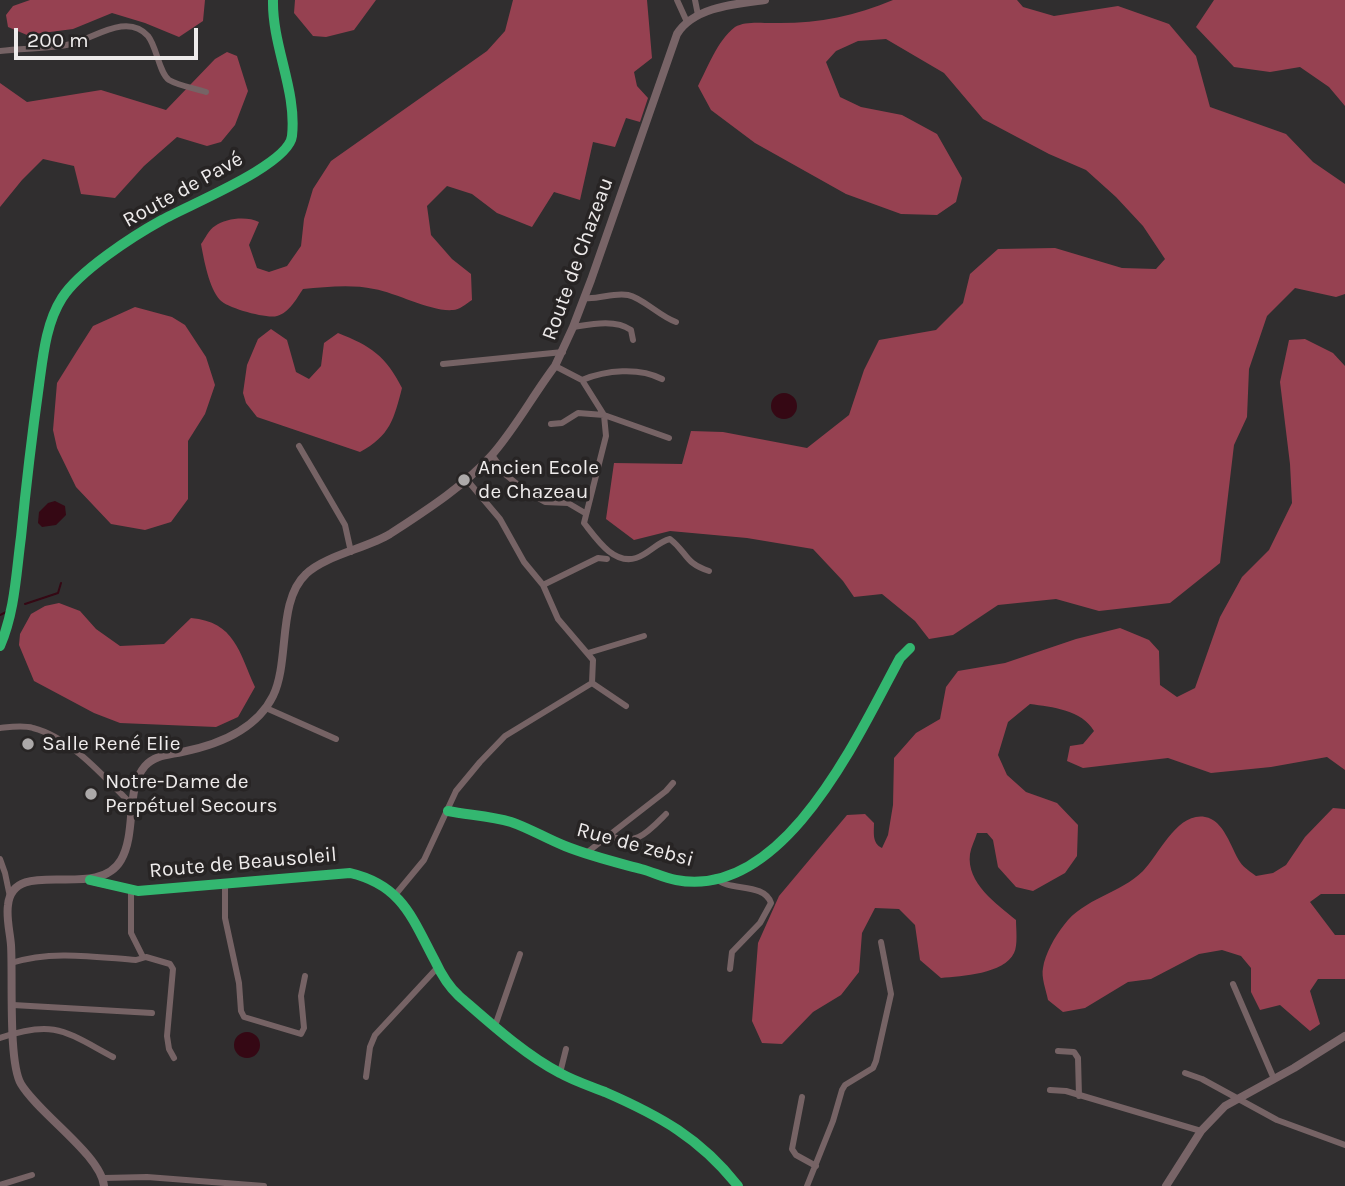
<!DOCTYPE html>
<meta charset="utf-8">
<style>
body{margin:0}
#map{position:relative;width:1345px;height:1186px;overflow:hidden;background:#302e2f;font-family:Karla,sans-serif}
canvas{display:block}
.scale{position:absolute;left:14px;top:28px;width:184px;height:32px;box-sizing:border-box;border:4px solid #eeebeb;border-top:0;padding-left:9px;font-size:21px;line-height:24px;white-space:nowrap;color:#eeebeb;-webkit-text-stroke:5px #272424;paint-order:stroke}
</style>
<div id="map">
<canvas width="1345" height="1186"></canvas>
<div class="scale">200 m</div>
</div>
<script>
const ctx = document.querySelector('canvas').getContext('2d');
ctx.lineJoin = 'round';
function fillPath(path, color) { ctx.fillStyle = color; ctx.fill(path, 'evenodd'); }
function strokePath(path, color, width, dash) { ctx.strokeStyle = color; ctx.lineWidth = width; ctx.lineCap = dash ? 'butt' : 'round'; ctx.setLineDash(dash || []); ctx.stroke(path); }
function label(font, color, halo, rows, align = 'center') {
  ctx.font = font + ' Karla,sans-serif'; ctx.lineWidth = 7; ctx.setLineDash([]); ctx.textBaseline = 'middle'; ctx.strokeStyle = halo; ctx.fillStyle = color; for (const [text, x, y, turn = 0] of rows) {
    ctx.save(); ctx.translate(x, y); ctx.rotate((+turn || 0) * Math.PI / 180); ctx.textAlign = isNaN(turn) ? turn : align; if (halo) ctx.strokeText(text, 0, 0); ctx.fillText(text, 0, 0); ctx.restore();
  }
}
fillPath(new Path2D(`
 M30,0H205L203,21L179,37L145,23L112,13L73,29L27,35L8,27L6,15L13,6Z
 M295,0H376L354,30L326,37L313,36L294,13Z
 M513,0H647L652,58L634,72L637,86L648,98L640,122L626,118L615,147L593,142L580,200L554,192L532,227L497,213L472,194L447,186L427,206L431,235L452,259L471,274L472,300C466,304 459,310 453,310C431,312 397,293 374,289C351,284 326,287 303,289C297,298 289,313 277,316C267,319 227,308 220,300C209,288 204,260 201,244C205,239 209,229 215,226C226,218 247,216 259,222L249,245L257,268L269,272L287,266L301,246L304,219L313,189L331,161L487,51L505,31Z
 M893,0H1017L1023,7L1054,16L1118,6L1169,24L1196,56L1210,107L1286,134L1313,162L1345,184V294L1336,297L1295,288L1267,316L1249,369L1247,417L1234,445L1220,563L1170,603L1099,611L1056,599L998,605L953,635L929,639L915,621L882,594L854,597L843,581L813,549L747,538L670,531L634,540L606,519L614,463L682,464L691,431L723,432L807,448L849,415L864,370L879,340L936,330L963,303L970,274L998,249L1055,248L1122,268L1156,269L1165,259L1143,226L1116,197L1086,170L1049,154L983,119L944,73L886,39L858,41L836,51L826,62L840,97L861,107L902,115L937,134L962,178L956,202L937,215L901,214L846,194L755,143L711,110L698,86C708,67 717,41 735,27C745,21 761,23 772,23C815,24 853,17 893,0Z
 M1214,0H1345V106L1329,87L1300,67L1270,72L1234,67L1196,27Z
 M227,52L237,56L248,91L235,125L221,142L207,146L177,137L144,166L115,198L81,194L74,166L43,159L22,180L0,207V83L27,102L101,90L166,110L215,59Z
 M135,307L172,317L185,325L206,357L215,385L205,414L188,441V499L171,522L145,530L111,524L76,487L57,448L53,430L57,383L77,351L93,326Z
 M271,329L287,340L296,372L309,379L321,366L324,343L338,333C371,346 386,356 402,388C394,419 390,436 360,452L257,417L246,403L243,393L247,365L258,339Z
 M1305,339L1333,353L1345,366V770L1327,757L1271,767L1211,773L1168,758L1083,768L1067,761L1070,746L1083,744L1094,731C1082,710 1052,707 1030,704L1008,722L998,755L1007,775L1026,792L1057,803L1078,825L1077,856L1065,873L1033,891L1016,887L998,867L993,840L987,833H977C975,840 971,847 970,854C966,883 997,904 1016,920C1016,929 1018,945 1014,953C1004,974 962,976 941,978L920,960L915,925L899,909L875,908L862,933L859,972L841,995L813,1012L782,1044L762,1043L752,1021L758,943L779,896L847,815L865,814L874,823C874,833 872,843 882,848L888,835L893,805L894,758L916,733L940,719L946,687L958,671L1005,663L1076,639L1120,628L1149,640L1159,651L1160,685L1177,697L1195,688L1220,617L1242,577L1269,550L1292,503L1290,464L1280,382L1289,340Z
 M59,603L80,611L96,629L120,646L164,644L191,618C235,622 239,652 255,687L238,717L216,727L120,723L94,713L34,681L19,645L20,634L31,614L45,606Z
 M1333,808L1345,809V894H1321L1310,902L1335,935H1345V979H1318L1310,991L1320,1024L1310,1031L1280,1005L1260,1010L1251,992V968L1241,956L1222,950L1199,954L1151,979L1128,982L1085,1008L1063,1012L1048,1000C1046,990 1041,977 1043,968C1045,954 1055,936 1064,925C1084,898 1120,894 1143,871C1159,855 1177,812 1205,817C1224,820 1231,848 1240,862C1244,868 1251,872 1256,876L1273,873L1286,865L1305,837Z`), '#964151');
fillPath(new Path2D(`
 M771 406a13 13 0 1 1 26 0a13 13 0 1 1-26 0Z
 M55,501L65,506L66,515L56,525L42,527L38,523L39,512L48,503Z
 M234 1045a13 13 0 1 1 26 0a13 13 0 1 1-26 0Z`), '#350814');
strokePath(new Path2D(`
 M25,604L58,593L61,583
 M0,615L8,611`), '#350814', 2);
strokePath(new Path2D(`
 M677,0L687,22
 M695,0L698,15
 M0,51C23,48 49,49 71,44C93,39 127,12 148,36C157,47 159,73 169,80C179,86 195,88 206,92
 M584,298C599,300 613,292 628,295C643,298 659,316 676,322
 M573,327C592,324 615,319 631,330L633,340
 M443,364L563,352
 M555,366L582,380L604,415L606,436L584,523C596,538 613,565 636,558C649,554 657,542 670,539C688,553 684,563 709,571
 M582,380C606,370 639,367 662,379
 M551,424L562,423L578,413L604,415L669,438
 M299,446L345,525L351,552
 M492,455L506,475L527,492L545,502L568,503L585,513
 M467,480L500,519L524,562L543,585L558,619L593,660L592,683
 M543,585L598,558L607,559
 M0,646C15,611 16,574 21,537C26,486 32,435 39,385C43,356 46,323 62,298C79,271 133,236 162,220C188,205 289,165 292,136C297,90 272,46 273,0
 M588,653L644,636
 M266,708L336,739
 M0,728C10,727 23,725 33,728C72,738 106,779 133,806
 M448,811C468,815 491,816 511,822C529,828 547,839 565,846C590,856 615,862 641,869C653,872 664,878 676,880C785,901 859,733 900,658L910,648
 M609,835C635,848 648,832 666,814
 M585,854L666,791L673,783
 M0,859L5,873L10,897
 M715,878C729,892 764,882 771,903L760,923L732,952L730,969
 M225,883V918L239,983L241,1011L244,1017L301,1034L304,1028L301,996L305,976
 M131,890V933L143,957
 M395,895L424,860L456,791L480,762L505,736L592,683L626,706
 M11,963C52,950 95,957 136,960L146,957L170,964L173,969L167,1036L169,1049L174,1058
 M1233,984L1274,1079
 M13,1005L152,1013
 M495,1026L520,954
 M0,1038C55,1019 66,1032 113,1057
 M1058,1051L1074,1052L1078,1058L1079,1096
 M560,1073L566,1049
 M1185,1073L1202,1079L1277,1120L1345,1145
 M366,1077L370,1047L375,1035L438,967
 M1050,1090L1066,1091L1201,1131
 M802,1097L792,1149L796,1155L816,1166
 M104,1178L147,1177L264,1186
 M0,1185L32,1175
 M807,1186L833,1121L842,1090L845,1085L873,1068L876,1061L891,994L881,942`), '#766365', 6);
strokePath(new Path2D(`
 M93,881L138,891L350,873C402,885 412,918 435,961C441,974 448,986 459,996C489,1022 525,1055 560,1073C574,1081 590,1086 605,1092C660,1116 700,1138 738,1186
 M104,1186C101,1155 39,1114 21,1084C8,1062 13,976 11,945C10,932 6,918 8,905C13,855 97,902 121,860C137,832 125,789 145,766C155,755 169,755 182,752C217,745 256,730 273,696C290,661 277,601 306,574C324,556 367,548 390,534C425,511 463,487 491,456C515,429 533,395 555,366L573,327L591,280L677,34C694,7 735,4 765,0
 M1166,1186L1201,1131L1225,1106L1294,1068L1345,1036`), '#786467', 8);
strokePath(new Path2D(`
 M0,646C15,611 16,574 21,537C26,486 32,435 39,385C43,356 46,323 62,298C79,271 133,236 162,220C188,205 289,165 292,136C297,90 272,46 273,0
 M448,811C468,815 491,816 511,822C529,828 547,839 565,846C590,856 615,862 641,869C653,872 664,878 676,880C785,901 859,733 900,658L910,648
 M90,880L138,891L350,873C402,885 412,918 435,961C441,974 448,986 459,996C489,1022 525,1055 560,1073C574,1081 590,1086 605,1092C660,1116 700,1138 738,1186`), '#33b770', 10);
for (const [x, y, r, color] of [
 [464,480,7,"#aca9a9"],
 [28,744,7,"#aca9a9"],
 [91,794,7,"#aca9a9"]
]) { const dot = new Path2D(); dot.arc(x, y, r, 0, 2 * Math.PI); ctx.fillStyle = color; ctx.fill(dot); strokePath(dot, '#272424', 2.5); }
label('21px', '#eeebeb', '#272424', [
 ["Route de Pavé",183,190,-29],
 ["Route de Chazeau",578,259,-70],
 ["Rue de zebsi",635,845,15],
 ["Route de Beausoleil",243,863,-5]
]);
label('21px', '#eeebeb', '#272424', [
 ["Ancien Ecole",478,468],
 ["de Chazeau",478,492],
 ["Salle René Elie",42,744],
 ["Notre-Dame de",105,782],
 ["Perpétuel Secours",105,806]
], 'left');
</script>
